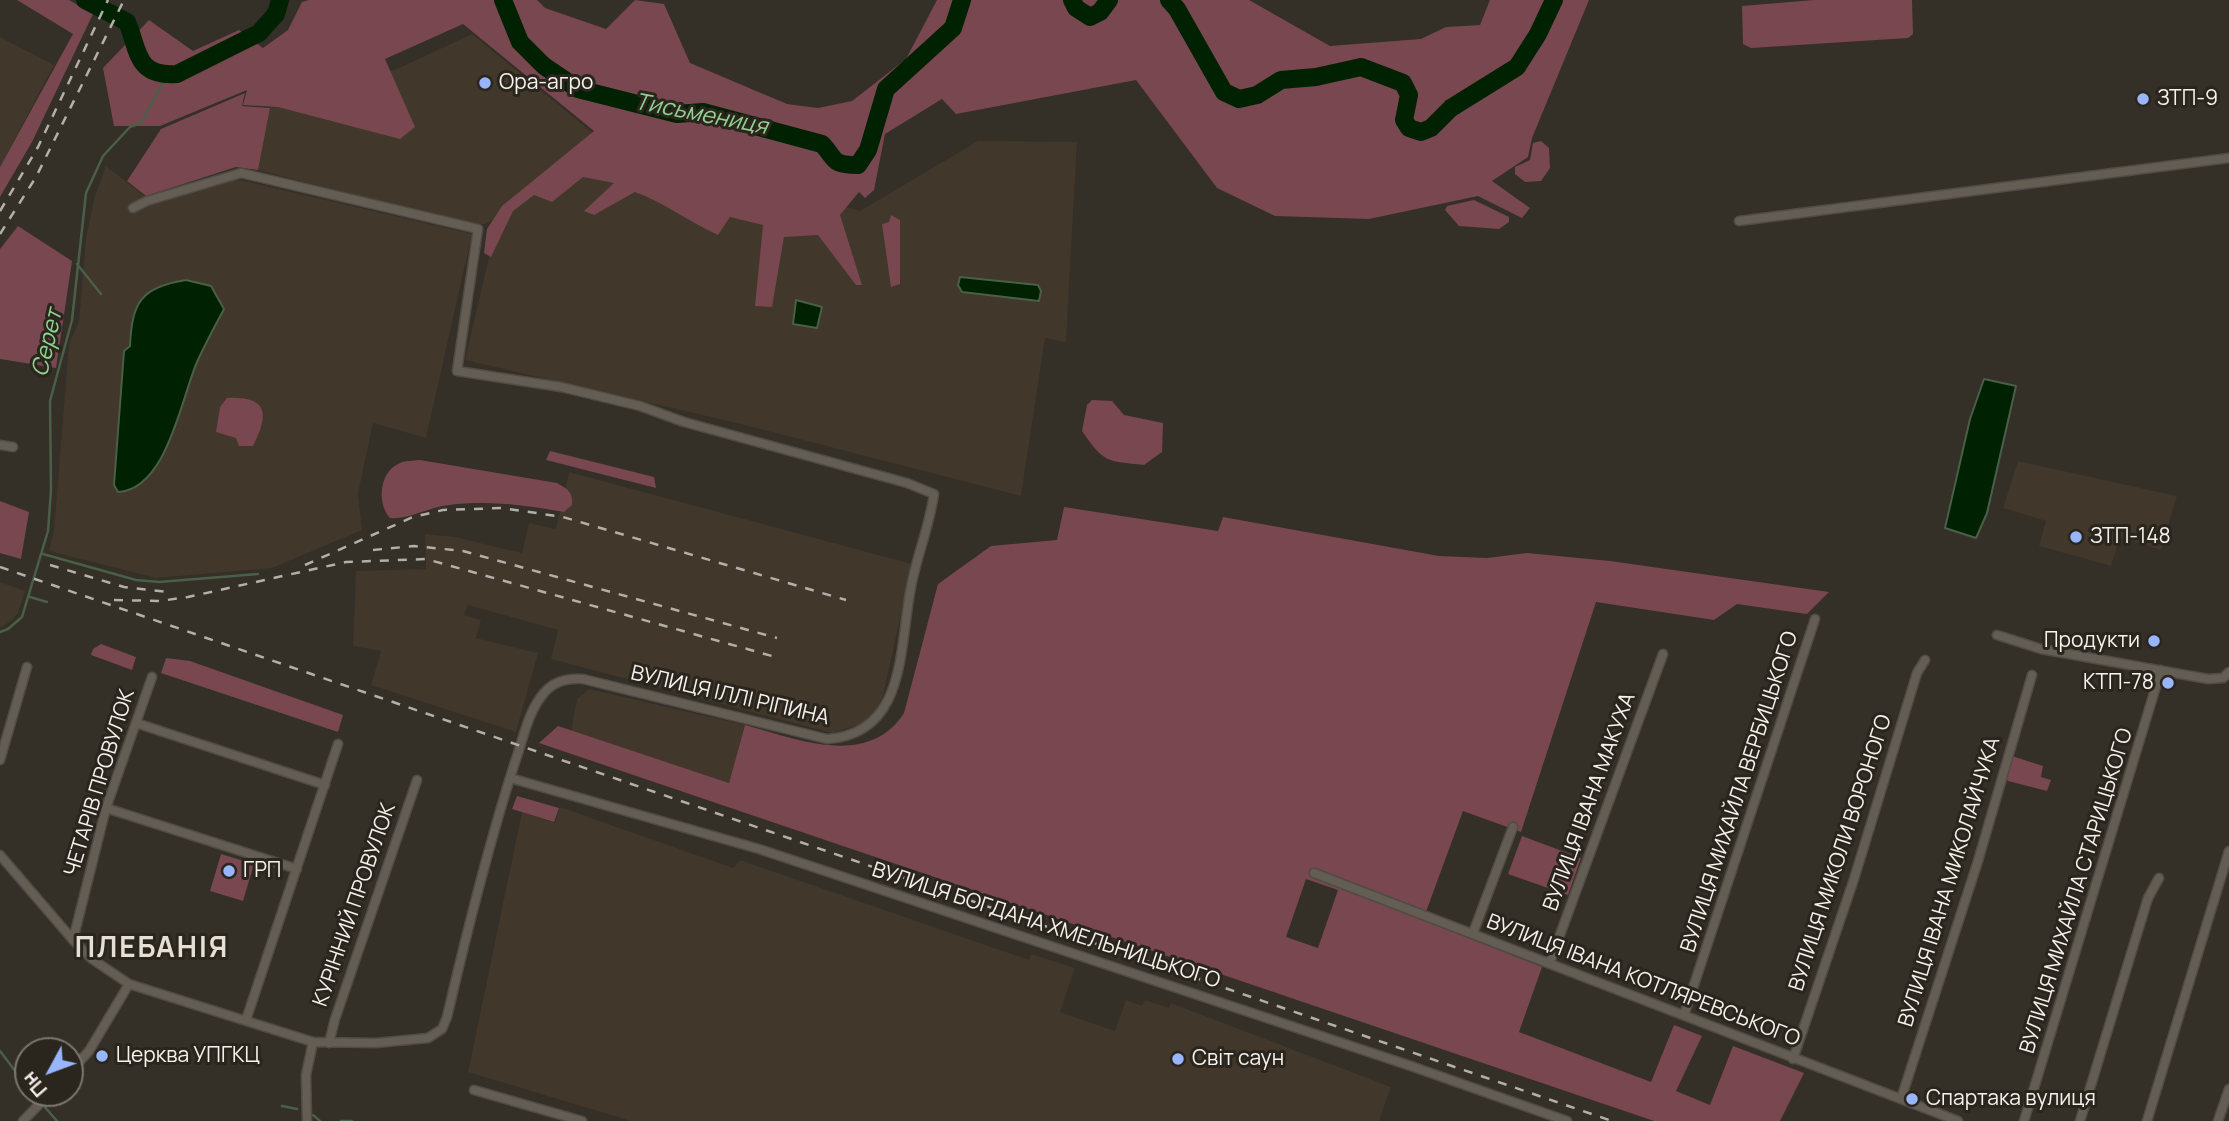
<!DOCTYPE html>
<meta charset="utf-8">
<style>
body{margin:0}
#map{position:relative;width:2229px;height:1121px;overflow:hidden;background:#342f27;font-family:Manrope,sans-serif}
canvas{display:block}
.north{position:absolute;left:14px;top:1037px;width:70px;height:70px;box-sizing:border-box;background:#2a251d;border:2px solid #7b7770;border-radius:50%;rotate:229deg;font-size:19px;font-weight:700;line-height:28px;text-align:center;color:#f5f1ec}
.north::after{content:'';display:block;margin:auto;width:24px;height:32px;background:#97b6fd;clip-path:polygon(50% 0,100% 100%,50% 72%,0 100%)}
</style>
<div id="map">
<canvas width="2229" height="1121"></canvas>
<div class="north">Пн</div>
</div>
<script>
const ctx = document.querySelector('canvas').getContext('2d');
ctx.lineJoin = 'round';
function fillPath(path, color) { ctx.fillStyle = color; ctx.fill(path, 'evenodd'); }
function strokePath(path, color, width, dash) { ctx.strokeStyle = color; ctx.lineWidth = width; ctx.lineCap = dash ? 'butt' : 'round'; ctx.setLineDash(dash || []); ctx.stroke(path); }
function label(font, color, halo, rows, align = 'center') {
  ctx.font = font + ' Manrope,sans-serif'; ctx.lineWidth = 6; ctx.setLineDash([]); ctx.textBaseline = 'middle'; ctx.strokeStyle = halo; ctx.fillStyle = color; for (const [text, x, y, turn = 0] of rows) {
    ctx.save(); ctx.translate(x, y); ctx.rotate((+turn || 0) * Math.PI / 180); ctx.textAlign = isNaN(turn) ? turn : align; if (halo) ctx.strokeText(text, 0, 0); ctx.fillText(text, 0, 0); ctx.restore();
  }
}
fillPath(new Path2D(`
 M472,34L594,134L860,211L978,141L1077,142L1066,342L1045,338L1021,496L741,424L465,360L498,218L485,224L471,225L258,170L271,103L397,69Z
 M0,37L54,65L0,167Z
 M106,166L152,202L231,178L472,234L426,438L373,423L358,494L362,530L272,568L156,578L49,551L54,530L69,343L79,322L86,237L95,196Z
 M2018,461L2177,496L2161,550L2120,537L2111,566L2039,546L2046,521L2003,508Z
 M569,472L912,564L883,696L875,711L861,724L832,733L551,659L558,630L468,605L464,615L481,620L476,638L538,653L516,732L371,685L381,651L353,646L356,571L426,569L425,534L455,537L522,553L529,523L556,529Z
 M0,582L25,591L18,613L11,621L0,628Z
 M589,689L745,725L729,783L571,731L577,699Z
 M560,807L733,868L740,860L1029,960L1031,954L1075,968L1060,1012L1115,1031L1126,1000L1142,1006L1145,1000L1169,1008L1171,1003L1391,1087L1379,1121H631L468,1072L522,812L555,823Z`), '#41372a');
fillPath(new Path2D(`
 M17,0H69L93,14L32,142L0,197V167L73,34Z
 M309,0H537L545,8L606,29L635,0L664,4L690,63L787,104L818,108L852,101L906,59L937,0H1249L1330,46L1421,39L1446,27L1480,25L1490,0H1589L1532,138L1528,157L1492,181L1530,208L1522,218L1478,196L1369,219L1275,216L1217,188L1136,80L956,114L942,99L885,134L874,190L865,198L859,192L840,215L862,285H856L818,235L784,237L772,307L755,306L763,225L730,217L718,235C689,222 665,203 635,192L594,215L584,211L614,183L583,177L552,202L534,195L513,211L491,257L484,253L487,229L502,206L594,131L463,24L385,59L415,127L400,139L278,107L243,105L247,90L160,126H114L103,68L149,20L193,51L239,30L263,48L288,30L302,2Z
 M1814,0H1912L1913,34L1908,38L1751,48L1743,44L1742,6Z
 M245,93L242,106L270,108L258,170L236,167L146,196L127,181L161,129Z
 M1541,141L1549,148L1550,168L1541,181L1525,182L1515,174V167L1530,160L1533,143Z
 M1474,200L1509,217V222L1499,229L1459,226L1445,210L1447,206Z
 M891,215L900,220V284L891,287L882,224L889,222Z
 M18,226L72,261L56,368L0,359V249Z
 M227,398C269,396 269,415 253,446H239L236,438L216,432L220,407Z
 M1092,400L1112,401L1124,415L1163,423L1162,452L1144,465C1106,461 1104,463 1082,431L1087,405Z
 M550,451L654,477L656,488L546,460Z
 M420,460L557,483C568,489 573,492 572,505L564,512C526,505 487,500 449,505C430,507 407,520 390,518C377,504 379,473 398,464C405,460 413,461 420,460Z
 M0,501L29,512L21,559L0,553Z
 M1064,507L1218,531L1223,517L1439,556L1487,558L1527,553L1610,561L1829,592L1807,614L1737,604L1714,620L1596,602L1521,832L1463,811L1423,920L1542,967L1519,1032L1651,1082L1674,1025L1702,1036L1676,1091L1710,1105L1733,1046L1804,1073L1780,1121H1654L539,743L558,726L729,783L745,725C797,739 868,769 904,713L938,584L991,546L1057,540ZM1306,879L1338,890L1318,948L1286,937Z
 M101,644L136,657L132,670L91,655L93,649Z
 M166,658L190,661L343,715L338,732L161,673Z
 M2012,756L2043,766L2041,777L2051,780L2047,791L2008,781L2006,778Z
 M517,796L559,808L554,822L512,809Z
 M1522,836L1581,858L1568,895L1508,874Z
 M221,854L254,864L243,901L210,891Z`), '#784750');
const water = new Path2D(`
 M960,277L1038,285L1041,291L1039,301L962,292L958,285Z
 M186,280L211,286L224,309C215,326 205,344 197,362C181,399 167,489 118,492L114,485L124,351L130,346C132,302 141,287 186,280Z
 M796,300L822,307L817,328L793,324Z
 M1984,379L2016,386L1987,513L1976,538L1945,528L1970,419Z`);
fillPath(water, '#002102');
strokePath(water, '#4a5f48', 2);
strokePath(new Path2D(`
 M77,264L101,294
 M43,554L136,580L159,582L258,574
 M30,597L47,602
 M0,632L8,629L22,617L48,531L51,490L50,401L72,320L86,193L103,156L130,127L141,123L167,75
 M0,1051L28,1088
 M32,1093L39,1100
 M43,1105L57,1121
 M282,1106L297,1109
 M313,1115L320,1121
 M341,1121H352`), '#4a5f48', 2.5);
strokePath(new Path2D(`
 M85,0L127,22C139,50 135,77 177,74L259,33L276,14L280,0
 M503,0L520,42L544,66L578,89L677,114L703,112L822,144C837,160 831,165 858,165L868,150L886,89L953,28L962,0
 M1072,0L1076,8L1090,17L1100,12L1109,0
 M1169,0L1177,9L1224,92L1239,99L1257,95L1281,80L1316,77L1361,67L1403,83L1409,95L1404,120L1409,128L1421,132L1431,128L1451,108L1517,67L1538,34L1554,0`), '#002102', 18);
const minor = new Path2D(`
 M1739,221L2229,158
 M0,445L13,447
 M1997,635L2041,649L2208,679L2223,678L2229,672
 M136,723L325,785
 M0,760L27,667
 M510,778L759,849L1408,1065L1567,1121
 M106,808L297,869
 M0,855L73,940L92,959L129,984L313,1042L376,1043L428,1038L442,1029L447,1017C467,931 488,846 515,762C523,740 528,711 544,693C554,681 568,678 583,679L827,739C907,734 899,647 911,587C917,555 929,528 934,494L907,483L684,422L640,406L561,387L457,371L478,229L241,173L147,201L133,208
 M1314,873L1958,1121
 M1473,933L1513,827
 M73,940L106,808L152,677
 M1550,962L1663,654
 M1684,1015L1815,619
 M246,1020L338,744
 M329,1043L335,1019L417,780
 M1793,1059L1854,879L1917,673L1925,660
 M70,1072L89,1051L129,984
 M474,1090L582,1121
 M1901,1099L1978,861L2032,675
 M23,1121L50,1093
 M307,1121L306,1075L313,1042
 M2024,1121L2161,670
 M2080,1121L2148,898L2159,878
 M2147,1121L2229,851
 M2218,1121L2229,1089`);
strokePath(minor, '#504b45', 11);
strokePath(minor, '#635d54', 8);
strokePath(new Path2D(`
 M0,211L38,147L108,0
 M0,234L36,177L124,0
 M373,550L414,546L463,551L777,638
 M50,565L124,587L169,592
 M305,565L413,517L443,510L502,508L563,517L846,600
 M0,567L1612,1121
 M114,600L160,601L188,597L346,562L426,559L772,656`), '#b3afa9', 2.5, [9, 9]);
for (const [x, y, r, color] of [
 [485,83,7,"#97b6fd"],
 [2143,99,7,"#97b6fd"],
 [2076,537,7,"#97b6fd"],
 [2154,641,7,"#97b6fd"],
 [2168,683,7,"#97b6fd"],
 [229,871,7,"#97b6fd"],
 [102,1056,7,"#97b6fd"],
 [1178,1059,7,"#97b6fd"],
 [1912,1099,7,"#97b6fd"]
]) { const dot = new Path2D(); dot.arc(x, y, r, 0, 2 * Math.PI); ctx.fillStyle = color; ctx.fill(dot); strokePath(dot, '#2a251d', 2.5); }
label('21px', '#f5f1ec', '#2a251d', [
 ["Ора-агро",499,83],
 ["ЗТП-9",2157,99],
 ["ЗТП-148",2090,537],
 ["Продукти",2140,641,"right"],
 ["КТП-78",2154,683,"right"],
 ["ГРП",243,871],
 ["Церква УПГКЦ",116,1056],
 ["Світ саун",1192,1059],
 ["Спартака вулиця",1926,1099]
], 'left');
label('21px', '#f5f1ec', '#2a251d', [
 ["ВУЛИЦЯ ІЛЛІ РІПИНА",730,696,13],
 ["ЧЕТАРІВ ПРОВУЛОК",100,783,-73],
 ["ВУЛИЦЯ МИХАЙЛА ВЕРБИЦЬКОГО",1740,792,-72],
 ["ВУЛИЦЯ ІВАНА МАКУХА",1590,802,-70],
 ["ВУЛИЦЯ МИКОЛИ ВОРОНОГО",1841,853,-72],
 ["ВУЛИЦЯ ІВАНА МИКОЛАЙЧУКА",1950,882,-73],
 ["ВУЛИЦЯ МИХАЙЛА СТАРИЦЬКОГО",2077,891,-73],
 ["КУРІННИЙ ПРОВУЛОК",355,905,-71],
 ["ВУЛИЦЯ БОГДАНА ХМЕЛЬНИЦЬКОГО",1046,926,18],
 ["ВУЛИЦЯ ІВАНА КОТЛЯРЕВСЬКОГО",1643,981,21]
]);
label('italic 23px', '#90d28f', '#2a251d', [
 ["Тисьмениця",701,115,11],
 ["Серет",48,343,-77]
]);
ctx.letterSpacing = '2px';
label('bold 28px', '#e6dfd5', '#2a251d', [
 ["ПЛЕБАНІЯ",152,949]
]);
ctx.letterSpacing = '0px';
</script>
